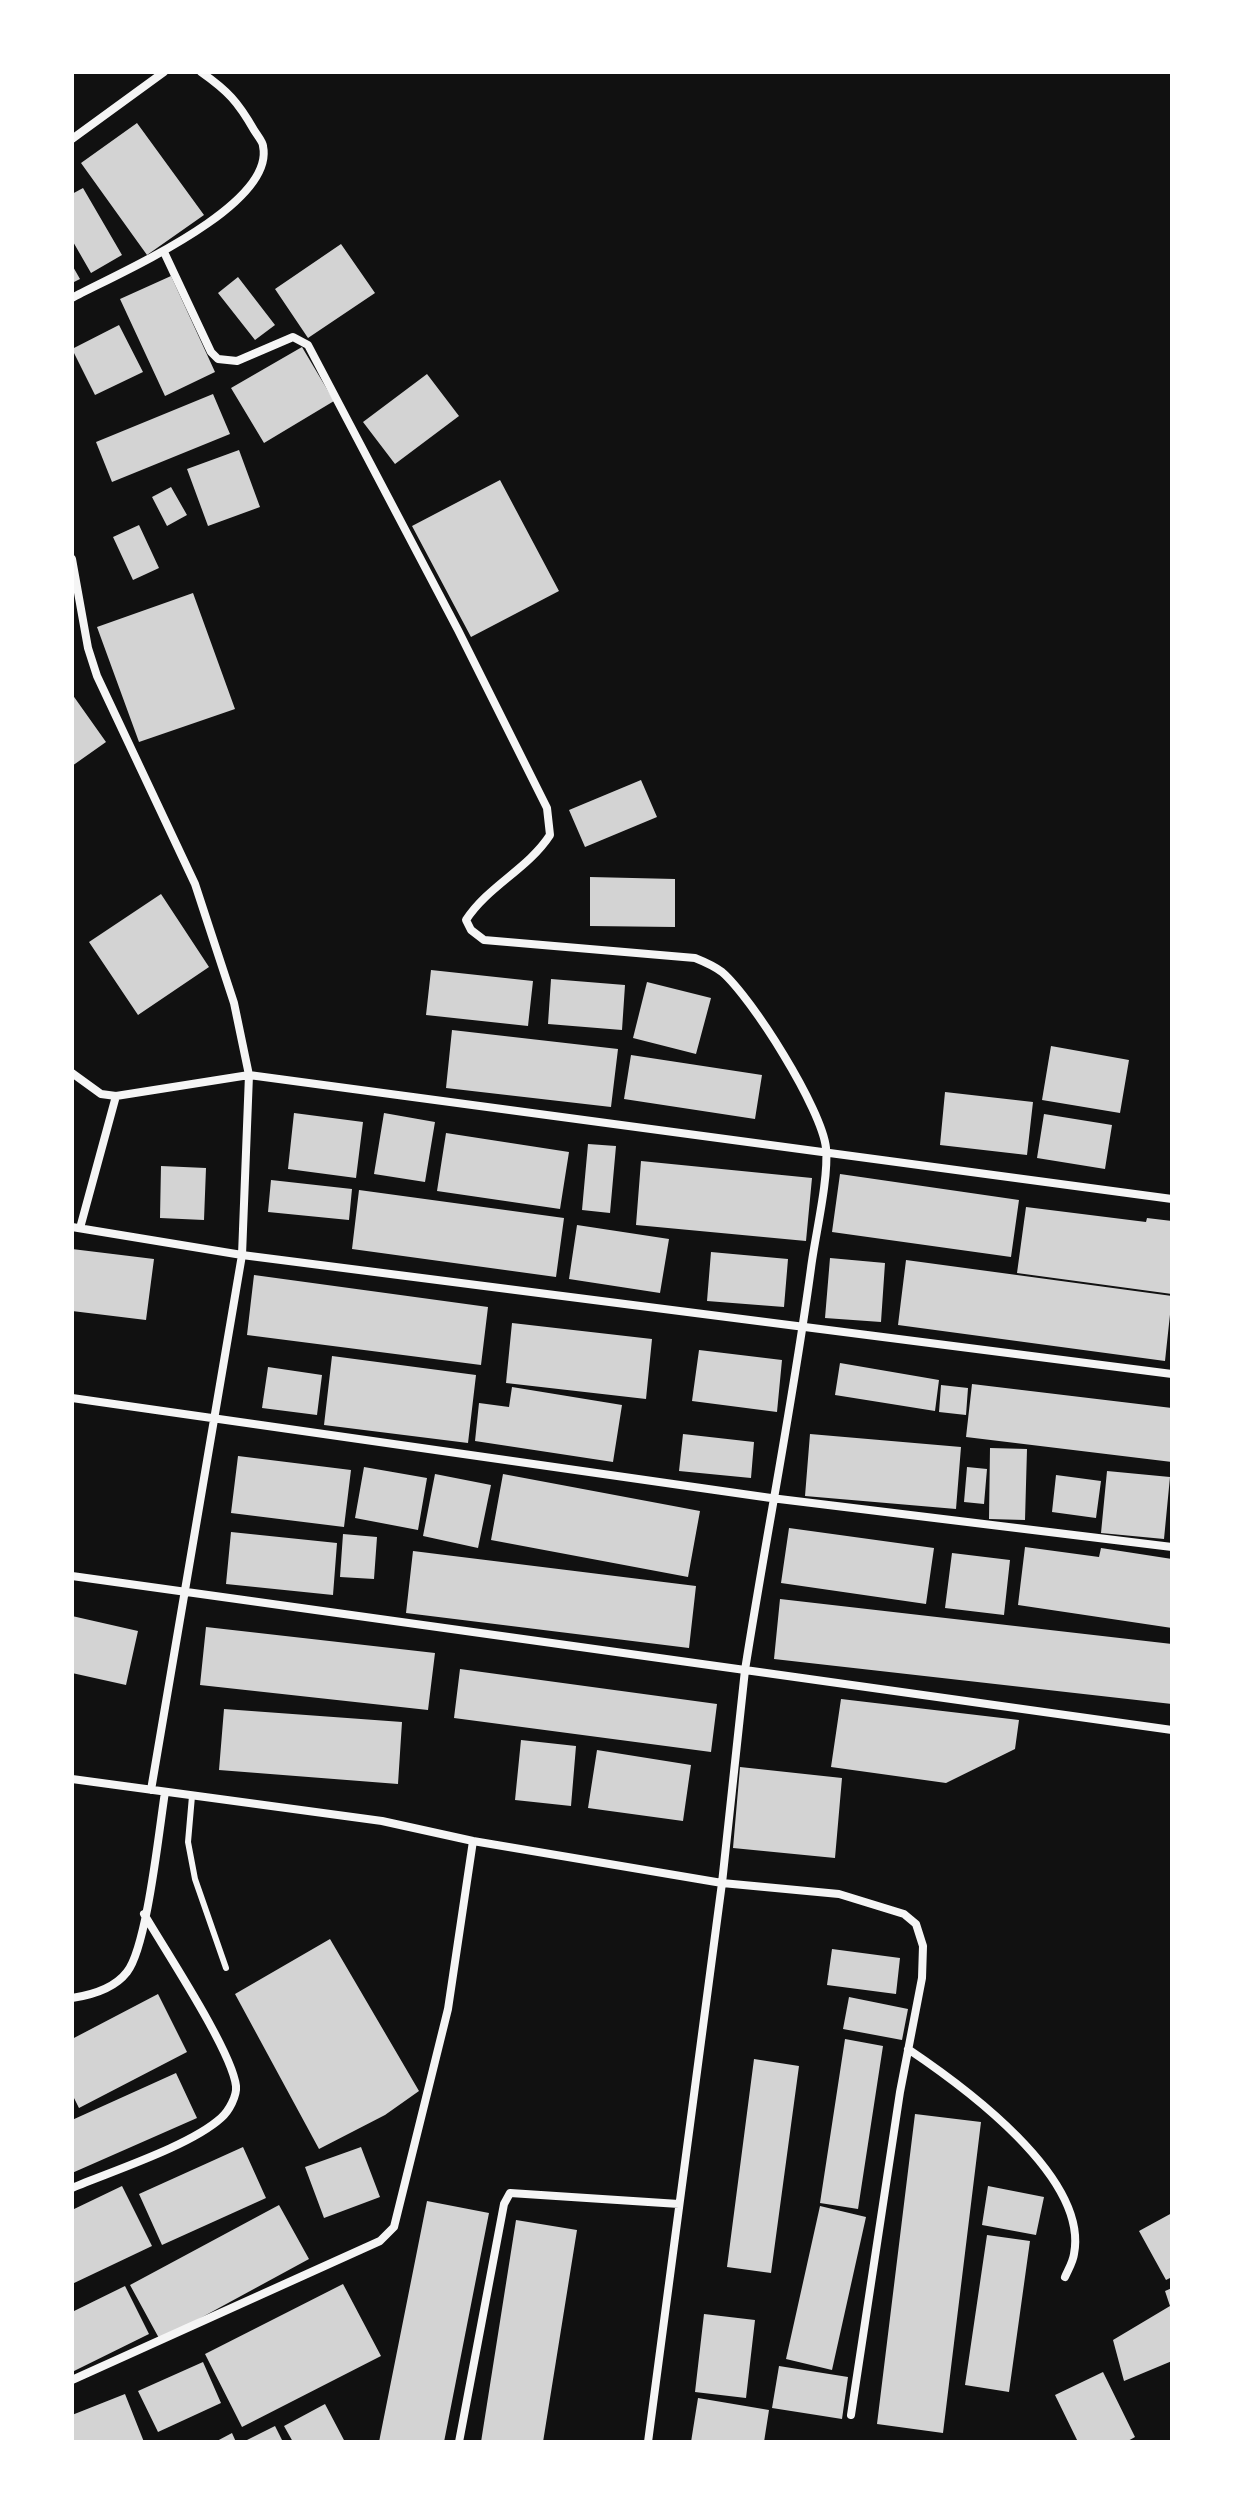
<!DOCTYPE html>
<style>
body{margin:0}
#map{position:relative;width:1244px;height:2514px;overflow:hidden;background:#111;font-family:"Exo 2",sans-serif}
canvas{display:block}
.frame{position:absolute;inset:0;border:74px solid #fff;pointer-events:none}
</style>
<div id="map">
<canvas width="1244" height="2514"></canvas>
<div class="frame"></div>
</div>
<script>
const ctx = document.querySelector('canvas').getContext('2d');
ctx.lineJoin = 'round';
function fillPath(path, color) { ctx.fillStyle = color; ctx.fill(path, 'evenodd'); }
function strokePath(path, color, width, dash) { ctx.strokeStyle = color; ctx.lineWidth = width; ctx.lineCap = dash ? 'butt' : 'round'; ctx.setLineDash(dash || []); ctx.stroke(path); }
fillPath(new Path2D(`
 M137,123L204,215L147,255L81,163Z
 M83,188L122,255L91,273L72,240V194Z
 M341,244L375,293L308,338L275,289Z
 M72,265L80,279L72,283Z
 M171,276L215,372L165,396L120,299Z
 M238,277L275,325L255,340L218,293Z
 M119,325L143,372L95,395L72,349Z
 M302,347L334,401L264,443L231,388Z
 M427,374L459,416L395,464L363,422Z
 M213,394L230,434L112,482L96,442Z
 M239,450L260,507L208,526L187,469Z
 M500,480L559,591L471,637L412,526Z
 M171,487L187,515L167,526L152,497Z
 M139,525L159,568L133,580L113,537Z
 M193,593L235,709L139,742L97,627Z
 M72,694L106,742L72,766Z
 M641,780L657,817L585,847L569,810Z
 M590,877L675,879V927L590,926Z
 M161,894L209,967L138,1015L89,942Z
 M431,970L533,981L528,1026L426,1015Z
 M551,979L625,985L622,1030L548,1024Z
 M647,982L711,998L696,1054L633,1038Z
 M452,1030L618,1049L611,1107L446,1088Z
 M1051,1046L1129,1060L1120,1113L1042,1100Z
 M631,1055L762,1075L755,1119L624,1099Z
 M945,1092L1033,1102L1027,1155L940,1145Z
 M294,1113L363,1122L356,1178L288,1169Z
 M384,1113L435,1122L425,1182L374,1174Z
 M1044,1114L1112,1125L1105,1169L1037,1158Z
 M446,1133L569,1152L560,1209L437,1191Z
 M588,1144L616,1146L610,1213L582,1210Z
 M641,1161L812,1178L806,1241L636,1225Z
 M161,1166L206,1168L204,1220L160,1218Z
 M840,1174L1019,1200L1011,1257L832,1232Z
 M271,1180L352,1189L349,1220L268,1212Z
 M359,1190L564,1218L556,1277L352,1249Z
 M1026,1207L1146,1222L1147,1218L1172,1221V1294L1017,1273Z
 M577,1225L669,1239L660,1293L569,1279Z
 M72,1249L154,1259L146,1320L72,1311Z
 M711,1252L788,1259L784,1307L707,1301Z
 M830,1258L885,1263L881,1322L825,1318Z
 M906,1260L1172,1296L1165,1361L898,1325Z
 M254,1275L488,1307L481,1365L247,1335Z
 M512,1323L652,1339L646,1399L506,1383Z
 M699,1350L782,1360L777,1412L692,1401Z
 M332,1356L476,1375L468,1443L324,1425Z
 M840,1363L939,1380L935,1411L835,1395Z
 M268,1367L322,1375L317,1415L262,1408Z
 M972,1384L1172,1408V1462L966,1437Z
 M941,1385L968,1388L966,1415L939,1412Z
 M512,1387L622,1405L613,1462L475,1441L479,1403L509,1407Z
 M683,1434L754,1442L751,1478L679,1471Z
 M810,1434L961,1447L956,1509L805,1496Z
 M990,1448L1027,1449L1025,1520L989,1519Z
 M238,1456L351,1470L344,1527L231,1513Z
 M364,1467L427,1478L418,1530L355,1518Z
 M967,1467L987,1469L984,1504L964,1502Z
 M1107,1471L1170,1477L1164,1539L1101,1533Z
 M435,1474L491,1485L478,1548L423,1536Z
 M503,1474L700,1511L688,1577L491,1540Z
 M1056,1475L1101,1481L1096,1518L1052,1512Z
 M789,1528L934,1548L926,1604L781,1583Z
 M231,1532L337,1543L333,1595L226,1584Z
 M343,1534L377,1537L374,1579L340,1577Z
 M1025,1547L1099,1557L1101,1548L1172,1559V1628L1018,1605Z
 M413,1551L696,1586L689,1648L406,1613Z
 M952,1553L1010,1560L1004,1615L945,1608Z
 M780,1599L1172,1644V1704L774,1659Z
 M72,1616L138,1631L126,1685L72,1673Z
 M206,1627L435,1653L428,1710L200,1685Z
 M460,1669L717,1704L711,1752L454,1718Z
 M841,1699L1019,1720L1015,1749L946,1783L831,1767Z
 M224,1709L402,1722L398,1784L219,1770Z
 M521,1740L576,1746L571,1806L515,1800Z
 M597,1750L691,1765L683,1821L588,1808Z
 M740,1767L842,1778L835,1858L733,1848Z
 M330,1939L419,2091L385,2115L319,2149L235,1994Z
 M832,1949L900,1958L896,1994L827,1985Z
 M158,1994L187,2052L79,2108L72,2094V2039Z
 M849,1997L908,2009L902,2040L843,2029Z
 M845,2039L883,2046L858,2209L820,2203Z
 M754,2059L799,2066L771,2273L727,2267Z
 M176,2073L197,2118L72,2173V2120Z
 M915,2114L981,2122L943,2433L877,2424Z
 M243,2147L266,2198L162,2245L139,2194Z
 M361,2147L380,2197L324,2218L305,2167Z
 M122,2186L152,2246L72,2284V2210Z
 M988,2186L1044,2197L1036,2235L982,2225Z
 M427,2201L489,2213L444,2442H379Z
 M279,2205L309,2259L160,2340L130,2285Z
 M820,2206L866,2217L832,2370L786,2359Z
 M1172,2213V2277L1166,2280L1139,2231Z
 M516,2220L577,2230L543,2442H481Z
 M987,2235L1030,2241L1009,2392L965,2385Z
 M343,2284L381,2356L242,2427L205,2354Z
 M125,2286L149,2334L72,2372V2312Z
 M1172,2288V2361L1124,2381L1113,2340L1170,2306L1165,2291Z
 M704,2314L755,2320L746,2398L695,2392Z
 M203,2362L221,2403L158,2432L138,2391Z
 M779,2366L848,2377L842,2419L772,2408Z
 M1103,2372L1135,2437L1126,2442H1078L1055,2395Z
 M125,2394L144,2442H72V2415Z
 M698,2398L769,2410L764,2442H691Z
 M325,2404L345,2442H293L284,2426Z
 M275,2426L283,2442H243Z
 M232,2433L236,2442H215Z`), '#d3d3d3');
strokePath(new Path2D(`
 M192,1796L188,1842L195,1879L226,1968`), '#f5f5f5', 6);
strokePath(new Path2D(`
 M72,139L164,72
 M72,298C114,275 276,207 263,146C263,142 257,135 254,130C238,102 228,91 201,72
 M72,559L88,648L97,676L195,884L234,1003L249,1075L242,1255L72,1227
 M72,1073L101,1094L116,1096
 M80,1228L116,1096L249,1075L1172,1199
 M72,1398L771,1498L1172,1547
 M72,1576L745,1670C766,1536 793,1402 811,1268C815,1236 829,1179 826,1148C822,1109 752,998 722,972C714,966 705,962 695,958L484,940L471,930L466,920C488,886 528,869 550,835L547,808L458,630L308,345L293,337L237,361L218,359L211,352L164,252
 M72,1779L382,1821L473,1841L722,1883L839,1894L904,1914L916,1924L923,1946L922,1978L900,2092L851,2415
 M151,1790L242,1255L1172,1374
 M72,1998C92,1995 114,1989 127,1972C147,1947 159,1830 165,1792
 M908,2049C963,2086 1089,2177 1074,2254C1073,2262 1068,2270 1065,2277
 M72,2188C112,2171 190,2146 221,2118C229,2111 237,2096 236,2086C232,2051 165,1950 144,1914
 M72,2380L380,2241L394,2227L448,2009L473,1841
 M459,2442L504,2204L510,2193L679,2204
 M648,2442L722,1883L745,1670L1172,1730`), '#f5f5f5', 8);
</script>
